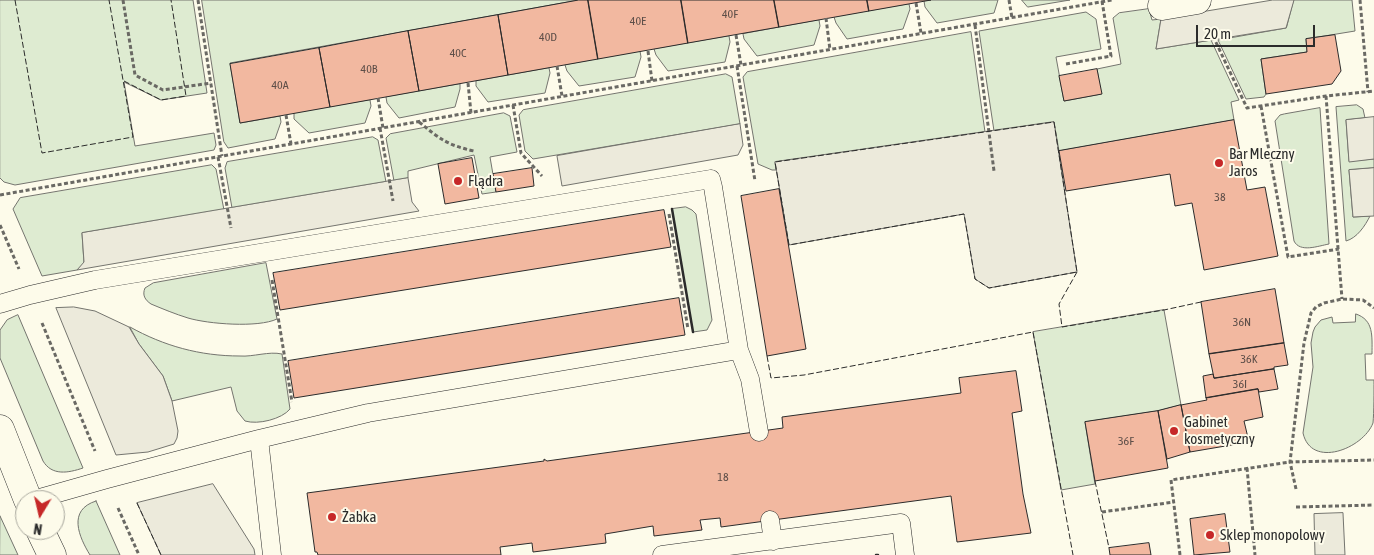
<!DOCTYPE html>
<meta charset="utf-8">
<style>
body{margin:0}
#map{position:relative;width:1374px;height:555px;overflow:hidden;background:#fdfbea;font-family:"Asap Condensed",sans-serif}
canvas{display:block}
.north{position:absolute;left:15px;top:490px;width:50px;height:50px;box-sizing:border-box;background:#fdfbea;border:1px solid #a9a89e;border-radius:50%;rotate:189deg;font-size:14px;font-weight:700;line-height:20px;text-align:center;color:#2b2b2b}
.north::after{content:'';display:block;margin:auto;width:18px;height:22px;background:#c62828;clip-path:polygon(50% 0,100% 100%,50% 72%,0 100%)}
.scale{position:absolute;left:1196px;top:25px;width:119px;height:22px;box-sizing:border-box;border:2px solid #2b2b2b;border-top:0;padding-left:6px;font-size:15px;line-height:18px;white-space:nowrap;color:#2b2b2b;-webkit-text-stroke:4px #fdfbea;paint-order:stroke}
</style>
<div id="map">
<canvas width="1374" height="555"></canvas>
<div class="north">N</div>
<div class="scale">20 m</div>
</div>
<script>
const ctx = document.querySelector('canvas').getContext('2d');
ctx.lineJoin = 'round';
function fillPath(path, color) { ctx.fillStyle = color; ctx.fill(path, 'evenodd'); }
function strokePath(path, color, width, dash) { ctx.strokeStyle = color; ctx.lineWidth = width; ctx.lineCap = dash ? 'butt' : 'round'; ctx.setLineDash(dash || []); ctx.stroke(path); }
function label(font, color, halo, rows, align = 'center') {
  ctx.font = font + ' "Asap Condensed",sans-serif'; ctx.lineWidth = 4; ctx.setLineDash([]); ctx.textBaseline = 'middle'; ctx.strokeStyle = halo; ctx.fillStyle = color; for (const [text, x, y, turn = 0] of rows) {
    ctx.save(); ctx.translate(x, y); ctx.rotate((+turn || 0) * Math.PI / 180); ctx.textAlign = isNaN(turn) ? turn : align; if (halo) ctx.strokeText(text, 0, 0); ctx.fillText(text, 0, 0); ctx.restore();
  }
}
const green = new Path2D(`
 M0,0H193L207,93L161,100L124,82L135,146L214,133L216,145L214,150L15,185L4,182L0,178Z
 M202,0H579L230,63L240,123L280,116L281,122L275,139L228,148L224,142Z
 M931,0H998L994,13L937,23L925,7L924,1Z
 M1022,0H1070L1028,7Z
 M1294,0H1352L1355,31L1306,39L1307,52L1261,59L1266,94L1264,97L1246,99L1218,40L1286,28Z
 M909,4L910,9L903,29L847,39L836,23L834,17Z
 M1149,9L1152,20L1161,19L1156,49L1211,40L1239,100L1231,102L1234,120L1059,151L1054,122L994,131L979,31L1086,12L1096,19L1101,49L1056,57L1064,101L1101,94L1097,69L1121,64L1113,18L1119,13Z
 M819,20L820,26L814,45L757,56L744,39L743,34Z
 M971,32L985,132L775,162L776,170H772L758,164L743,77L747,72Z
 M729,36L730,42L725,62L668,71L656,55L654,49Z
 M640,51L641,57L635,77L579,86L567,71L565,65Z
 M549,68L550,73L545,93L488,102L476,86V81Z
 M726,74L732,77L740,124L533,159L525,151L519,115L523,110Z
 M460,84V89L455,107L399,118L387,103L386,97Z
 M370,100L371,106L365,123L309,133L294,119V113Z
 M1357,105L1363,109L1365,118L1346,120L1349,161L1374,159V168L1349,170L1353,217L1370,216C1365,226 1357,238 1346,241L1336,107Z
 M1320,108L1329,244C1318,246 1300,253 1294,241L1275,121L1280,115L1284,114Z
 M504,113L510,116L517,152L490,157L496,192L482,194L474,155L408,171V178L394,181L386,138L390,134Z
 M373,137L378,140L386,182L232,208L225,168L227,162Z
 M212,165L216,169L224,210L82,233L84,263L77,270L42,276L13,209L20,198Z
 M686,207L692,210L696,214L712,320L707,330L693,332L672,209Z
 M266,263L277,319C258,328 208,324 188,318C175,314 163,309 151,304C145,300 142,295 145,288L153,283Z
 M1164,310L1181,405L1158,411L1085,422L1095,484L1061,490L1033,332Z
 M1356,314C1374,320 1372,336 1372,354H1365L1366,380H1374C1374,391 1374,413 1373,423C1363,449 1311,469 1303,433L1313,367L1311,343L1313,332L1315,327L1321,320L1332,317L1333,323L1355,322Z
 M18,315L83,468C68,473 52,476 43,461L0,358V330L7,320Z
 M130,327C164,346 200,356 240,356C253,357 269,351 282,354L290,409C282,419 258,425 245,421L237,411L231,387L172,401L163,376L139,344Z
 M96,501L120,555H90C79,537 67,510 96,501Z
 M0,516L18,555H0Z`);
fillPath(green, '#deebd1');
strokePath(green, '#74746e', 1);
const parking = new Path2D(`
 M1273,0H1294L1286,28L1156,49L1161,19Z
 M1374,117V159L1349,162L1346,120Z
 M1054,122L1077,272L989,288L975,279L964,214L789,245L775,162Z
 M740,124L743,145L738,155L562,186L557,156Z
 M1374,168V216L1353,217L1349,170Z
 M408,178L412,202L419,211L77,270L84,262L82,233Z
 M74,307L95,311L129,327L139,344L163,376L172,401L178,431L177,438L174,444L148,452L116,455L56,308Z
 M213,484L254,549L255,555H161L137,503Z
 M1343,513L1345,555H1315L1314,514Z`);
fillPath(parking, '#eceadb');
strokePath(parking, '#74746e', 1);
const building = new Path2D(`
 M579,0H588L598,59L508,75L498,15Z
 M588,0H681L688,43L598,59Z
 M681,0H774L779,27L688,43Z
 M774,0H867L869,11L779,27Z
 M867,0H931L869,11Z
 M498,15L508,75L419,91L408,31Z
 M408,31L419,91L330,107L319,48Z
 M1335,35L1341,71L1332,84L1266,94L1261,59L1307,52L1306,39Z
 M319,48L330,107L240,123L230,64Z
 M1097,69L1102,94L1064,101L1059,76Z
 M1234,120L1247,190L1265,187L1278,256L1204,270L1192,203L1175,206L1170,174L1066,191L1059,151Z
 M472,158L479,198L445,204L438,164Z
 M532,168L534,186L496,192L493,174Z
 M779,189L806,349L767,356L741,196Z
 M664,210L671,247L280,310L273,273Z
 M1275,289L1284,343L1209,354L1201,302Z
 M679,298L685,335L294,398L288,361Z
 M1284,343L1288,365L1274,367V369L1214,378L1209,354Z
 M1274,369L1278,389L1259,392L1258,389L1206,398L1203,376L1213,374L1214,378Z
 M1016,371L1022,411L1012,413L1023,494L1031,533L957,542L951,496L721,527L720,518L700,520L702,530L654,536L653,526L605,534L606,543L533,552L532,543L500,547L501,555H318L317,552H315L307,493L544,461V459L547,461L783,428L782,417L961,393L959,378Z
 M1258,389L1263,417L1244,421L1249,442L1190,452L1181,405L1207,400L1206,398Z
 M1181,405L1190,452L1167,459L1158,411Z
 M1158,411L1168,468L1095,481L1085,422Z
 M1225,514L1230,552L1194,555L1190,519Z
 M1149,543L1151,555H1110L1109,548Z`);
fillPath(building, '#f2b8a0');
strokePath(building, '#2b2b2b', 1);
const lane = new Path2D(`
 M0,304L30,295L95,280L711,179L713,187L739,350L368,413L259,439L107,479L33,500
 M739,350L750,379L759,432
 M259,439L272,555
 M770,520L773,541
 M662,555L901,523L905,555`);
const street = new Path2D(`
 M1162,6L1197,0`);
const secondary = new Path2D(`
 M0,429L28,500
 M40,530L52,555`);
strokePath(lane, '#2b2b2b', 19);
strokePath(street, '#2b2b2b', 29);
strokePath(secondary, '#2b2b2b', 29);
strokePath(new Path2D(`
 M123,0L135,75L163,90L211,83
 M198,0L222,156
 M1009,0L1012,18
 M1360,0L1368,92
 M916,3L921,33
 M826,18L830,50
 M975,25L994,171
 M1211,30L1213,36L1247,108L1326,96L1374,91
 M736,35L741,65
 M648,51L652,81
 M1066,64L1111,56L1102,1
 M557,66L562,96
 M737,66L755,181
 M468,83L471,113
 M1326,96L1342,299
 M378,98L383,128
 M513,105L521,153L542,176
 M1261,106L1288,257L1339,249
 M286,115L291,144
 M419,122C440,139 447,145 474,151
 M380,128L393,201
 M218,157L231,228
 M0,195L1112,0
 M669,214L688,329
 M0,225L19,269
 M272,280L292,402
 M42,323L95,451
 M1247,468L1255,555
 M1296,489L1290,462L1304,343L1311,313L1316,307L1324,303L1342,299L1363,300L1374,308
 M1296,507L1374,505
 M118,508L139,555
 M1102,512L1174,502
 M1180,555L1171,480L1290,462L1374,460`), '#6a6964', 3, [4, 2.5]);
strokePath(lane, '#fdfbea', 18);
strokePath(street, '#fdfbea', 28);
strokePath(secondary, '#fdfbea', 28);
strokePath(new Path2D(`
 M15,0L42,153L133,137L109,0
 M124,81L161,100L186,96L171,0
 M1054,122L1077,272L989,288L975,279L964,214L789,245L775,162Z
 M1077,272L1059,304L1062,327L1164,310L1201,302
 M767,356L771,378L804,375L1033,332L1073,555
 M1095,481L1109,548
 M137,503L161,555`), '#2b2b2b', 1, [6, 2.5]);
strokePath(new Path2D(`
 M672,209L693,332
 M876,555H878`), '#2b2b2b', 2.5);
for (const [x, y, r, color] of [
 [1219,163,5,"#c62828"],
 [458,181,5,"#c62828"],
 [1174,431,5,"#c62828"],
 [332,517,5,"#c62828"],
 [1210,535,5,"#c62828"]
]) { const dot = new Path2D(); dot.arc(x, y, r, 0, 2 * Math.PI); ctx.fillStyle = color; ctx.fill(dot); strokePath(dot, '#fdfbea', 2); }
label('12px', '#5d4e48', null, [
 ["40F",730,14],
 ["40E",638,21],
 ["40D",548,37],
 ["40C",458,53],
 ["40B",369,69],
 ["40A",280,85],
 ["38",1220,197],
 ["36N",1242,322],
 ["36K",1249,359],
 ["36I",1240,384],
 ["36F",1126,441],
 ["18",723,477]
]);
label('15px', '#2b2b2b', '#fdfbea', [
 ["Bar Mleczny",1229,154],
 ["Jaros",1229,171],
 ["Flądra",468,181],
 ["Gabinet",1184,422],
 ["kosmetyczny",1184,439],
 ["Żabka",342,517],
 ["Sklep monopolowy",1220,535]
], 'left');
</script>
